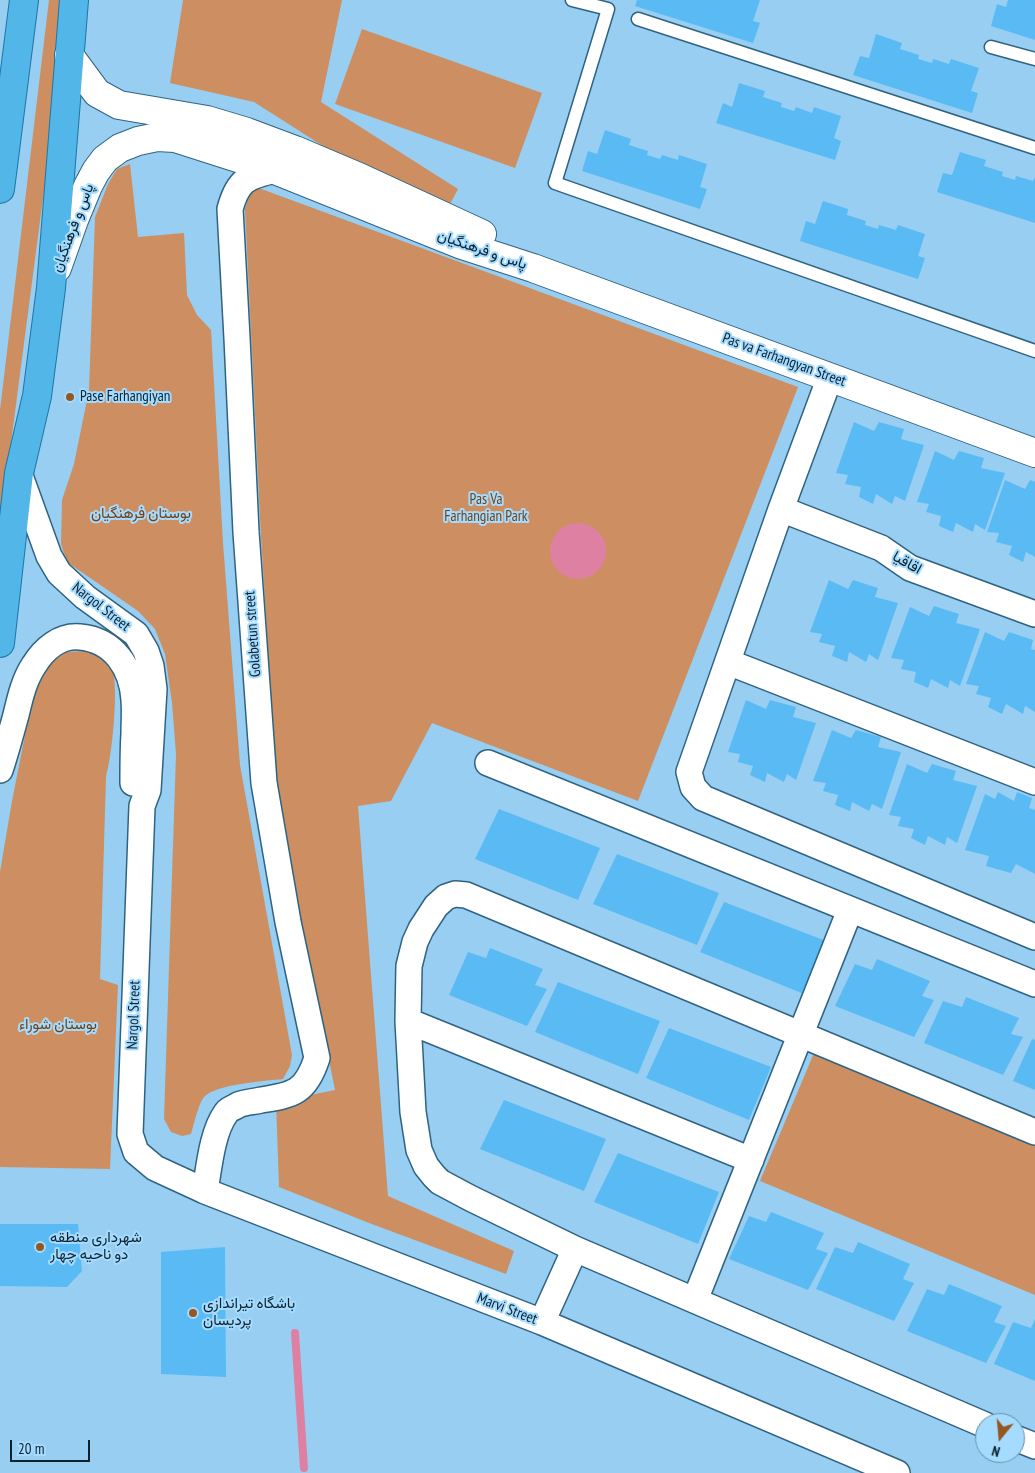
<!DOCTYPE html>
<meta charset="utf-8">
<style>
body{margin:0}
#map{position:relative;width:1035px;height:1473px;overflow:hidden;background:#97cef1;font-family:"PT Sans Narrow",sans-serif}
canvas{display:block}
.north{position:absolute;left:975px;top:1413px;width:50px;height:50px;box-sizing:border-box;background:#a4dbfe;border:1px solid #6791ab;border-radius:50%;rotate:197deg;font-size:14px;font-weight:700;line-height:20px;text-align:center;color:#0c222f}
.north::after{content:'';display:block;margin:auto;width:18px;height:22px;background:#96561f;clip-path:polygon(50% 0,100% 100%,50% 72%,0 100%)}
.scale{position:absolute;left:10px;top:1440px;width:80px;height:22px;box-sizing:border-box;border:2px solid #0c222f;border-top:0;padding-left:6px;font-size:15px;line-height:18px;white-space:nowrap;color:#0c222f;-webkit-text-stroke:4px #a4dbfe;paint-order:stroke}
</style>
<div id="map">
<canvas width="1035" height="1473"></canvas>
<div class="north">N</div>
<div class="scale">20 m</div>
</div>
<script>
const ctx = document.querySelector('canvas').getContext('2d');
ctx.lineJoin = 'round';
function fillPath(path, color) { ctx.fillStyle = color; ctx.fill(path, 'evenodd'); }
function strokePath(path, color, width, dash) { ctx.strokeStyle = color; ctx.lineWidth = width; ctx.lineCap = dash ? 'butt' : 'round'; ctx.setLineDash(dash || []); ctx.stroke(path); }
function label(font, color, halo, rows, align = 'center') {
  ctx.font = font + ' "PT Sans Narrow",Vazirmatn,sans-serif'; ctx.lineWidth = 4; ctx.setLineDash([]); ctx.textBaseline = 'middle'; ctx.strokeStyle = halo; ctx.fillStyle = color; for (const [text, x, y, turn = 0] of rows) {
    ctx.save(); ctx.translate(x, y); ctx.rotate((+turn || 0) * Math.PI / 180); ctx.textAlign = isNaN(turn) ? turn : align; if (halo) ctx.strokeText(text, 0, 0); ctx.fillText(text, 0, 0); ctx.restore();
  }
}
fillPath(new Path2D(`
 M49,0H67L60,68L0,527V410Z
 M183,0H342L321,102L458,189L448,208L334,153L254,102L170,83Z
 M362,29L542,93L515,168L335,104Z
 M130,164L138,237L184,233L187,295L197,315L211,330L223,543L240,765L292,1055L290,1066L283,1079C265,1081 216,1084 204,1097C198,1105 194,1124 191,1134L182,1136L171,1132L164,1119L176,754L172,703L165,654L155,629L138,611L67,562L61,544L62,500L74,464L89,390L95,217L108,184L117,169Z
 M256,187L798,387L638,801L432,723L391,801L358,806L388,1196L514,1251L506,1274L369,1223L279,1187L276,1102L335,1090L278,808L261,537L245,209L249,197Z
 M84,651C94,654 106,656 111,665C120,684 112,756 106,777L100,979L118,985L110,1169L0,1167V872L12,801L28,720L39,678L48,663L57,658L66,652Z
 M814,1053L1035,1145V1295L760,1181Z`), '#cd8f61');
fillPath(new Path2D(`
 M550 551a28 28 0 1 1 56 0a28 28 0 1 1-56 0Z`), '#de80a2');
strokePath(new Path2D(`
 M295,1333L304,1468`), '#de80a2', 8);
fillPath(new Path2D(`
 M637,0H760L753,21L760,23L753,43L635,6Z
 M1008,0H1035V40L991,26L997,4L1006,7Z
 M876,34L902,43L900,49L919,55L918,59L932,63L933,59L949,64L951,59L979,68L971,91L978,93L972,113L853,75L860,56L869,58Z
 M739,83L765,91L763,97L782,103L781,107L794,111L796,107L812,113L814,107L841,116L834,138L841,141L835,160L716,123L723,103L732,107Z
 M605,130L631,139L629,145L648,151L647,155L660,159L662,155L678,160L679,155L707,164L700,187L707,189L700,209L582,171L588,151L597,154Z
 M960,152L986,160L984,166L1003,172L1002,176L1015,180L1016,176L1033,181L1035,177V223L937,192L943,173L952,175Z
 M823,201L848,209L847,215L866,221L865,225L878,229L879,225L896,230L898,225L925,234L918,256L925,258L918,279L800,241L806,221L815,224Z
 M854,422L874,431L879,422L904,429L901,439L924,445L905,501L895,496L892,504L876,494L873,504L859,497L861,487L845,484L848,475L836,473Z
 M935,451L954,460L959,451L984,458L981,468L1005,473L985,530L975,524L973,532L956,523L953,532L939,526L941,516L926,512L929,504L917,502Z
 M1005,480L1025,489L1030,480L1035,482V557L1026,552L1023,562L1009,555L1012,546L996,542L999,533L987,532Z
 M829,580L848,589L853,580L878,588L875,597L898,603L878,660L869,654L866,662L849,652L847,662L832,656L835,646L819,642L822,634L810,632Z
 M934,606L959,614L956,623L980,629L960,686L950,680L948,688L931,679L928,688L914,682L916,672L901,669L904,660L891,658L910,607L929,616Z
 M985,632L1004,641L1009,632L1033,640L1031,649L1035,650V712L1025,706L1023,714L1006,704L1002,714L988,707L991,698L976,694L979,686L966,684Z
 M746,700L766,709L770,700L796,707L793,717L816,723L796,780L787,774L784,782L767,773L765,782L750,775L753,766L738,762L740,754L728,752Z
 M832,730L851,738L856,730L881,737L878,747L901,752L882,809L872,804L869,811L852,802L850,811L835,805L838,795L823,791L826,783L813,781Z
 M907,764L927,773L932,764L956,771L953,780L977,786L957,843L947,837L945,845L928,836L925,845L911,838L914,829L898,826L901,817L889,815Z
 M998,792L1014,801L1017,792L1032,798L1029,808L1035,810V874L1016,864L1011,873L986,866L989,856L965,850L985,794L995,799Z
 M499,809L600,848L578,900L475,859Z
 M617,854L719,893L697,945L593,904Z
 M724,902L826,941L804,994L700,952Z
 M490,948L543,969L535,985L547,989L527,1026L449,995L468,952L486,958Z
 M877,959L930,981L922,996L934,1000L914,1037L835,1006L855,964L872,970Z
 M558,982L660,1021L638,1074L535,1032Z
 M966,997L1019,1018L1011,1034L1023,1037L1003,1075L924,1043L943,1001L962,1007Z
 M669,1028L771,1067L749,1120L646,1078Z
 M1032,1039L1035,1040V1090L1013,1081Z
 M504,1100L606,1139L584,1191L480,1149Z
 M618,1153L719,1192L698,1244L594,1202Z
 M771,1212L824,1233L816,1249L828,1253L808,1290L729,1259L749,1216L766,1222Z
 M0,1224H78L82,1271L67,1287L0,1286Z
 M858,1242L910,1264L903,1279L914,1283L894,1321L816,1289L835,1247L853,1253Z
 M225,1247L226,1377L161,1374V1252Z
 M949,1284L1002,1306L994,1322L1006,1326L986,1363L907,1331L927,1289L944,1295Z
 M1035,1319V1381L994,1364L1013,1322L1031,1328Z`), '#5abbf4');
const service = new Path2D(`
 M572,0L608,9L555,183L1035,351
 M638,19L1035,148
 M991,47L1035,59`);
const minor = new Path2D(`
 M830,377L781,509L689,772L693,787L703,798L1035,937
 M19,473L49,556L59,573L85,597L136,634L146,651L151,666L154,689L148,790L142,806L130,1134L136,1152L155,1168L205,1191L542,1322L897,1473
 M781,509L881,548L910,568L1035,614
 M728,662L1035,782
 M488,763L1035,984
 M0,770C6,752 11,733 16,715C20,698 24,680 34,665C44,649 60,635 80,637C114,640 132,668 134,700C135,711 134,723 134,734C133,750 133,767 133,783
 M408,1021L751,1160
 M205,1191C209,1168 212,1132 226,1113C228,1109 234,1108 238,1105C245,1102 253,1102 261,1100C294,1095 306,1092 317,1058L288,922L264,783L246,532L237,338L230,209C238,180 246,177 275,170
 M695,1300L850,910
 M542,1322L575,1249
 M985,1425L575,1249L470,1198L440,1182L434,1176L426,1166L419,1150L413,1112L408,1021L409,966L415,942L421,929L436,906L446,897L455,894L466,895L1035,1132
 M1015,1438L1035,1446`);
const tertiary = new Path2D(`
 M69,55L97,93L119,105L207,120L247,132L295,150L361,178L482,234
 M57,268L74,220L88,186L96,171L105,159L120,148L138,141L157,137L175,138L275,170L462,245L533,268L1035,453`);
const trunk = new Path2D(`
 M0,189L24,0
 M0,643L19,473L37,396L51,288L74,0`);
strokePath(service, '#2f6382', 15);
strokePath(minor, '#2f6382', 28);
strokePath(tertiary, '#2f6382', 30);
strokePath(trunk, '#1e76a4', 30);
strokePath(service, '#fff', 12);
strokePath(minor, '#fff', 25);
strokePath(tertiary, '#fff', 28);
strokePath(trunk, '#53b6e8', 28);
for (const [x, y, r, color] of [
 [70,397,5,"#96561f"],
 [40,1247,5,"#96561f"],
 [193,1313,5,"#96561f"]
]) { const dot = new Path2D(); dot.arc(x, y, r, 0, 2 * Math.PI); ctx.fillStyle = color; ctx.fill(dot); strokePath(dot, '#a4dbfe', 2); }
label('15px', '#0c222f', '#a4dbfe', [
 ["پاس و فرهنگیان",73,228,-69],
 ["پاس و فرهنگیان",482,250,19],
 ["Pas va Farhangyan Street",784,360,20],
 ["اقاقیا",907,563,29],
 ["Nargol Street",101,607,38],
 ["Golabetun street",253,634,-94],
 ["Nargol Street",134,1015,-88],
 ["Marvi Street",507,1309,21]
]);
label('15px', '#0c222f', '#a4dbfe', [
 ["Pase Farhangiyan",80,397],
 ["شهرداری منطقه",50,1238],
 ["دو ناحیه چهار",50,1255],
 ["باشگاه تیراندازی",203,1304],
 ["پردیسان",203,1321]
], 'left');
label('15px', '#744012', '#a4dbfe', [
 ["Pas Va",486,500],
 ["Farhangian Park",486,517],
 ["بوستان فرهنگیان",141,514],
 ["بوستان شوراء",58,1025]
]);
</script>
